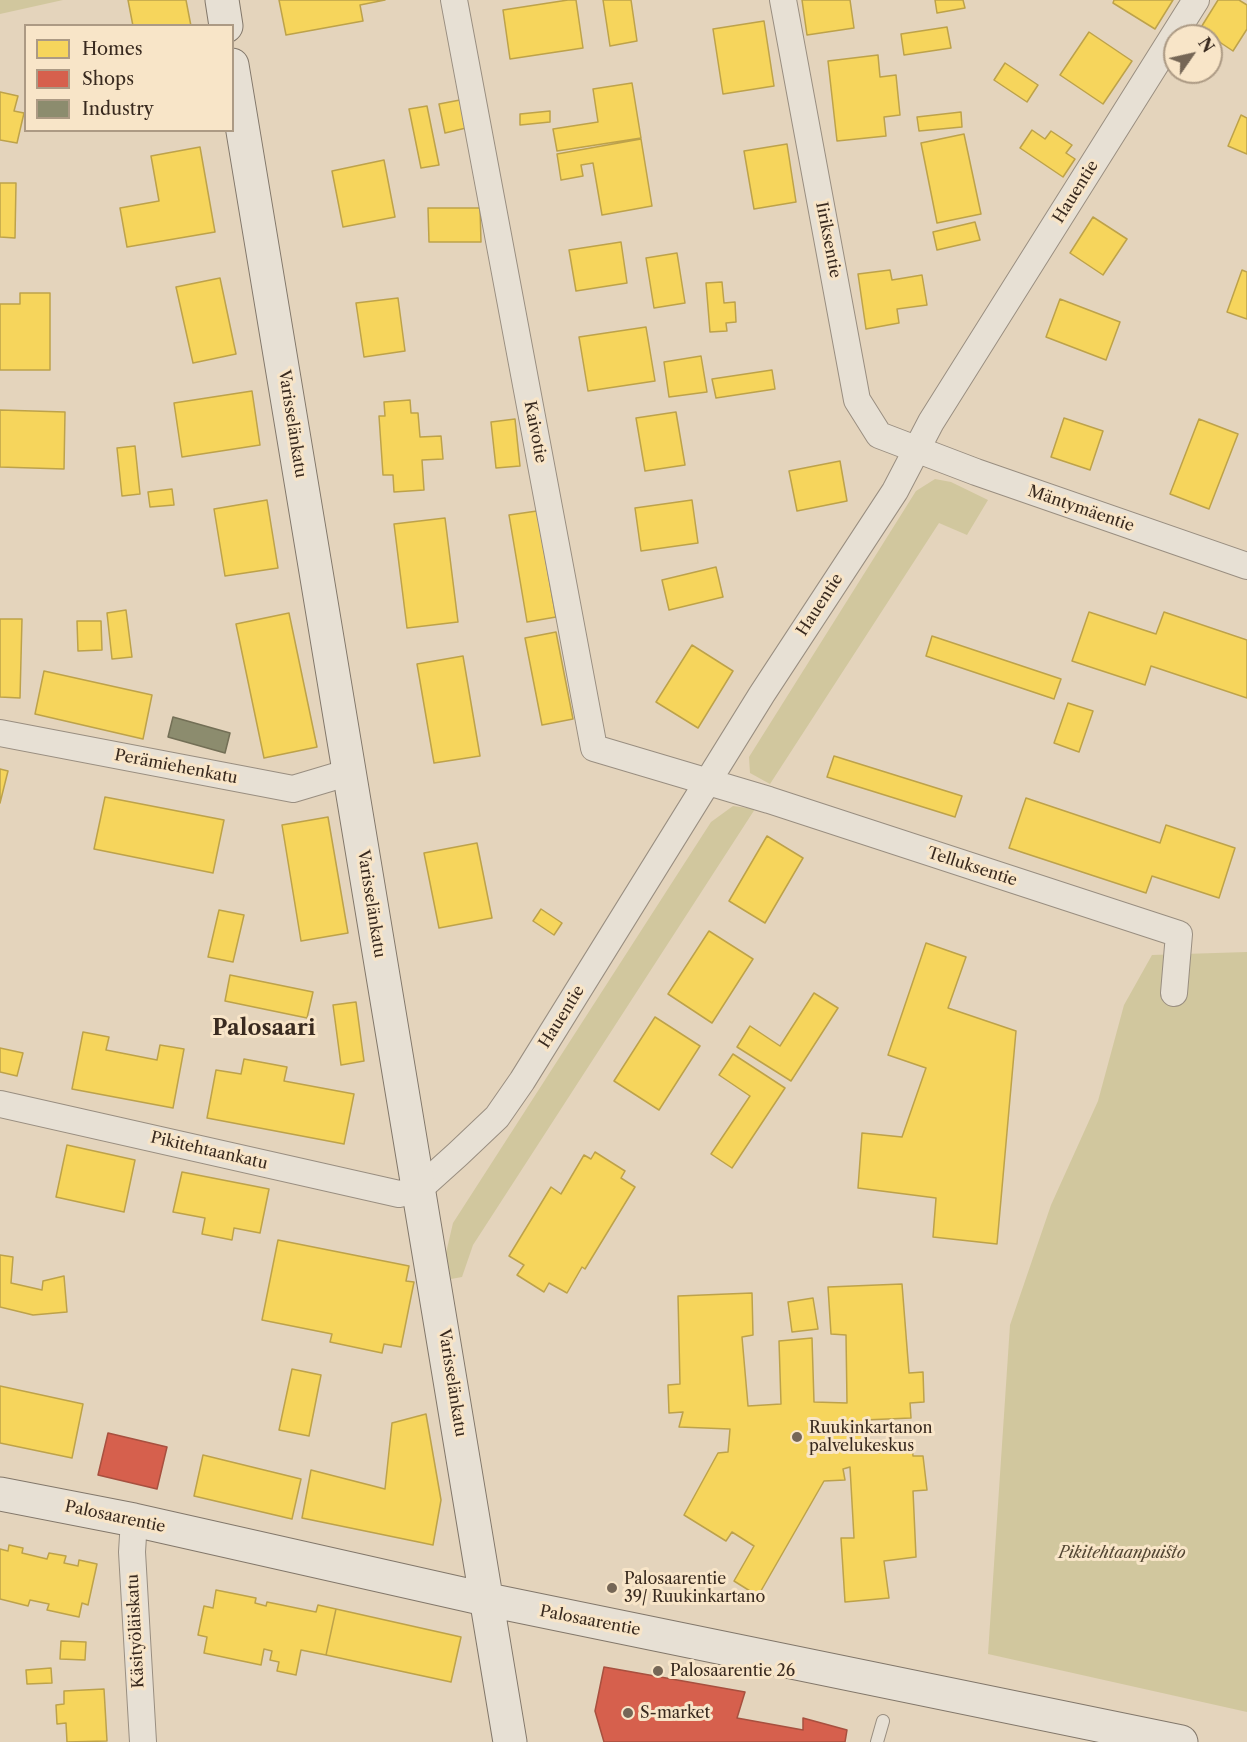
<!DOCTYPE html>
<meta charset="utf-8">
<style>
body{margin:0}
#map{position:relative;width:1247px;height:1742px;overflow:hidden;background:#e4d4bc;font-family:"Libre Caslon Text",serif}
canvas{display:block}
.legend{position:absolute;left:24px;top:24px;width:210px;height:108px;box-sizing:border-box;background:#f8e5c8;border:2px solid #ac9a84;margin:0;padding:8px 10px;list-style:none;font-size:18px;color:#392a1f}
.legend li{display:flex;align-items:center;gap:12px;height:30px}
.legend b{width:30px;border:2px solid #ac9a84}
.north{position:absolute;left:1163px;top:24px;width:60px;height:60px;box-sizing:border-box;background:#f8e5c8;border:2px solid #ac9a84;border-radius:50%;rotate:56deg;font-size:16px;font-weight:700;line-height:24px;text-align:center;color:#392a1f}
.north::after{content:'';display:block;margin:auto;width:21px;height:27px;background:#756656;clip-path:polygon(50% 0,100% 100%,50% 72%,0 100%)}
</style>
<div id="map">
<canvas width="1247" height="1742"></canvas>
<ul class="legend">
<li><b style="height:16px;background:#f6d55c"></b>Homes</li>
<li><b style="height:16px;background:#d6604d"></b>Shops</li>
<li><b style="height:16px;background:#8c8c6e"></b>Industry</li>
</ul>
<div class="north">N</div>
</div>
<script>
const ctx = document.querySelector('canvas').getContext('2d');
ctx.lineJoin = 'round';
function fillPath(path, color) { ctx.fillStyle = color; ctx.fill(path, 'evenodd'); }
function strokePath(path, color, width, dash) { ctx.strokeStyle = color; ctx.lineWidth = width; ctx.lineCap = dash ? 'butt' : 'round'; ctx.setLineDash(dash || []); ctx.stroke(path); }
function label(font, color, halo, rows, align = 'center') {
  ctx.font = font + ' "Libre Caslon Text",serif'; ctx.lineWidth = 6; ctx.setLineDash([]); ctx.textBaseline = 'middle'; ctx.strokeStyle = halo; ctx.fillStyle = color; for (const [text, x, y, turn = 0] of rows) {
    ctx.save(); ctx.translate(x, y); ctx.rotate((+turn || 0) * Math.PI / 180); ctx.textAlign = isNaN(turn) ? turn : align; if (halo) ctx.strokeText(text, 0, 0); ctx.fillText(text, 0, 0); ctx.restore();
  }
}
fillPath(new Path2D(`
 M0,0H63L0,14Z
 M935,479L951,482L988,500L967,535L939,523L770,784L750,773L749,757L916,491Z
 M733,806L755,809L473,1245L462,1277L451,1279L446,1253L453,1223L711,822Z
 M1247,952V1712L988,1654L1010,1325L1051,1205L1098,1101L1124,1005L1152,955Z`), '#d1c79e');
const homes = new Path2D(`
 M128,0H186L191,26H133Z
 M279,0H385L360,5L363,21L286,35Z
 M568,0H576L583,48L510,59L503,10Z
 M603,0H631L637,41L610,46Z
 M802,0H850L854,28L807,35Z
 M935,0H963L965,8L937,13Z
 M1114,0H1173L1155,29L1113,3Z
 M1218,0H1239L1247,5V29L1233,51L1200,29Z
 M764,21L774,86L723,94L713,29Z
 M947,27L951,48L904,55L901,34Z
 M1089,32L1132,61L1103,104L1060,75Z
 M878,55L880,77L896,75L900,115L884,117L886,136L837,141L828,61Z
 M1005,63L1038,85L1027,102L994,80Z
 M632,83L641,138L557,151L553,129L598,122L593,89Z
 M0,92L18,96L14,111L24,113L17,143L0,140Z
 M460,100L466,128L445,133L439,104Z
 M427,106L439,165L421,168L409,109Z
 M550,111V122L520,125V114Z
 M961,112L962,127L919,131L917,117Z
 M1241,115L1247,118V154L1228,146Z
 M1032,130L1045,139L1051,131L1072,145L1066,153L1075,159L1063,177L1020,148Z
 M964,134L981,214L937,223L921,143Z
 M641,139L652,206L602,215L593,163L581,165L583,176L561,180L557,154Z
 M787,144L796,202L754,209L744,151Z
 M200,147L215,232L127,247L120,208L159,201L151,156Z
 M384,160L395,217L343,227L332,171Z
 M0,183H16L15,238L0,237Z
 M428,208H480L481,242H429Z
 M1093,217L1127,239L1103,275L1070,253Z
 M975,222L980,240L937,250L933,232Z
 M621,242L627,283L576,291L569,250Z
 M677,253L685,303L654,308L646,258Z
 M890,270L892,280L922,275L927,305L897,309L899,323L866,329L858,274Z
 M1242,270L1247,272V319L1227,312Z
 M220,278L236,354L193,363L176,287Z
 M722,282L724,303L735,302L736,322L726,323L727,331L710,332L706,283Z
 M20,293H50V370H0V304H20Z
 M398,298L405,351L364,357L356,303Z
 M1060,299L1120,322L1106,360L1046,337Z
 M646,327L655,381L588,391L579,337Z
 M701,356L707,392L669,397L664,362Z
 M772,370L775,389L716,398L712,379Z
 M252,391L260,445L182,457L174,403Z
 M410,400L411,413H418L420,437L441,436L443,459L422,460L424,490L394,492L393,475H383L379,416H385L384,402Z
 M0,410L65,412L64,469L0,467Z
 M676,412L685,465L645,471L636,418Z
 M1064,418L1103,431L1090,470L1051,457Z
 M515,419L520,466L496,468L491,422Z
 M1199,419L1238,434L1209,509L1170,494Z
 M135,446L140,494L122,496L117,448Z
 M840,461L847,501L797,511L789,471Z
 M172,489L174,505L150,507L148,492Z
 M267,500L278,568L225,576L214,509Z
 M692,500L698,543L641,551L635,508Z
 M537,511L556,617L527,622L509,515Z
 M445,518L458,622L407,628L394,524Z
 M716,567L723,597L669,610L662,580Z
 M126,610L132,657L112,659L107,613Z
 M1089,612L1156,634L1164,612L1247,640V698L1151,666L1145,685L1072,661Z
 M289,613L317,747L264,758L236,624Z
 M0,619H22L20,698L0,697Z
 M77,621H101L102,650L78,651Z
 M556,632L573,719L542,725L525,638Z
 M932,636L1061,679L1054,699L926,656Z
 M692,645L733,671L698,728L656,702Z
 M463,656L480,756L434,763L417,664Z
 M44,671L152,695L143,739L35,714Z
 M1068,703L1093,711L1079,752L1054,743Z
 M834,756L962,796L955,817L827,777Z
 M0,769L8,771L0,803Z
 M105,797L224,820L213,873L94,849Z
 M1026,798L1160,843L1166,825L1235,848L1219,898L1152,876L1146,893L1009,848Z
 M328,817L348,933L301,941L282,825Z
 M767,836L803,858L765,923L729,901Z
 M477,843L492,918L439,928L424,853Z
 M541,909L562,923L554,935L533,921Z
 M219,910L244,915L233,962L208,957Z
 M709,931L753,959L712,1023L668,994Z
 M926,943L966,957L948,1008L1016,1031L997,1244L933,1237L936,1198L858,1188L862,1133L902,1137L926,1068L888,1055Z
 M230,975L313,992L307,1018L225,1001Z
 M814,993L838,1008L791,1081L737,1047L750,1026L780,1046Z
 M356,1002L364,1061L341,1065L333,1005Z
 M655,1017L700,1046L659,1110L614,1081Z
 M83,1032L109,1037L106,1050L157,1060L160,1045L184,1049L173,1108L72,1089Z
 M0,1048L23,1053L17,1076L0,1072Z
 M733,1054L785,1088L732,1168L711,1154L750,1096L719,1075Z
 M244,1059L287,1067L284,1081L354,1094L344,1144L207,1118L216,1070L241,1074Z
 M67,1145L135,1160L124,1212L56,1197Z
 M595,1152L625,1171L621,1178L635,1187L585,1269L582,1267L567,1293L549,1283L544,1292L517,1275L524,1265L509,1256L551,1187L561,1194L584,1155L591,1159Z
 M182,1172L269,1189L260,1233L234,1228L232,1240L202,1234L205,1218L173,1212Z
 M278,1240L409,1266L406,1281L414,1282L401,1347L384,1344L382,1353L330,1342L332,1334L262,1320Z
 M0,1255L13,1257L11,1283L42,1290L43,1281L64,1276L67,1312L33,1315L0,1307Z
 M902,1284L909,1373L923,1372L924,1402L910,1403L911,1418L864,1420V1447L912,1445L913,1456H923L927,1490L913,1491L916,1557L884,1561L889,1598L845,1602L841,1538H854L850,1467L843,1469L845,1480L824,1481L758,1596L734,1581L754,1546L732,1532L726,1541L684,1515L718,1453L728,1452L730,1429L679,1427L683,1412L669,1413L668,1385L680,1384L678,1296L752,1293L753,1335L742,1337L748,1406L781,1404L779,1341L812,1338L814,1402L847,1403L846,1335L831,1334L828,1287Z
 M813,1298L818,1329L792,1332L788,1302Z
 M292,1369L321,1375L309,1436L279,1430Z
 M0,1386L83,1404L72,1458L0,1443Z
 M426,1414L441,1500L433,1545L302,1518L311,1470L385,1489L392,1423Z
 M203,1455L301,1479L292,1519L194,1496Z
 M9,1545L23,1548L22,1553L47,1559L49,1553L66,1556L64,1563L78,1566L79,1560L97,1564L88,1605L82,1603L79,1617L47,1610L49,1604L30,1600L28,1606L0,1599V1549L8,1551Z
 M216,1590L256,1598L255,1603L266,1606L267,1602L316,1612L318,1605L336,1609L326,1655L301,1650L296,1675L277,1671L279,1662L270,1660L272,1651L264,1649L261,1665L204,1653L207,1637L198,1635L204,1606L213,1608Z
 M336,1609L461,1637L451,1682L326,1655Z
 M61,1641L86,1642L85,1660L60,1659Z
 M51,1668L52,1683L27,1684L26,1670Z
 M104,1689L107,1741L67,1742L66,1723L57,1724L56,1705L64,1704V1691Z`);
fillPath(homes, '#f6d55c');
strokePath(homes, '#bda24a', 1.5);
const shops = new Path2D(`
 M108,1433L167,1447L157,1489L98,1475Z
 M604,1667L745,1692L737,1718L803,1730V1718L847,1730L845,1742H604L595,1711Z`);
fillPath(shops, '#d6604d');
strokePath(shops, '#a7503f', 1.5);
const industry = new Path2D(`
 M173,717L230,733L225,753L168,737Z`);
fillPath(industry, '#8c8c6e');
strokePath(industry, '#736f56', 1.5);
const lane = new Path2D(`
 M877,1742L883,1721`);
const street = new Path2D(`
 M454,0L594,748L769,800L1179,934L1174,993
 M783,0L857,400L879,435L976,472L1247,566
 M0,733L293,789L350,772
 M0,1104L399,1194L418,1190L458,1154L497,1117L522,1081L762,694L895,491L931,422L1196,0
 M134,1520L132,1552L143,1742`);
const secondary = new Path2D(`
 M222,0L226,26
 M232,65L510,1742
 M0,1494L134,1520L489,1600L1181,1742`);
strokePath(lane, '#998e80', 14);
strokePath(street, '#998e80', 28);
strokePath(secondary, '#82776a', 35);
strokePath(lane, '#e7e0d4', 12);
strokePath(street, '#e7e0d4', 26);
strokePath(secondary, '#e7e0d4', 33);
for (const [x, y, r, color] of [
 [797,1437,6,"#756656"],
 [612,1588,6,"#756656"],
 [658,1671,6,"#756656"],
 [628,1713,6,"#756656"]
]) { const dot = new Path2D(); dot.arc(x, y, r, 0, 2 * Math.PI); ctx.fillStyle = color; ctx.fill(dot); strokePath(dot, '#f8e5c8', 2); }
label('16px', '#392a1f', '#f8e5c8', [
 ["Hauentie",1076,192,-58],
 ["Iiriksentie",828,240,79],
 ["Varisselänkatu",292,424,81],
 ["Kaivotie",535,432,79],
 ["Mäntymäentie",1081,509,19],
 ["Hauentie",820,605,-57],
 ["Perämiehenkatu",176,767,11],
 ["Telluksentie",972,867,18],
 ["Varisselänkatu",371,904,81],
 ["Hauentie",562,1017,-58],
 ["Pikitehtaankatu",209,1151,13],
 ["Varisselänkatu",452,1383,81],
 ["Palosaarentie",115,1517,12],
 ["Palosaarentie",590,1621,11],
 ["Käsityöläiskatu",136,1631,-93]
]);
label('16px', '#392a1f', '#f8e5c8', [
 ["Ruukinkartanon",809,1428],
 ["palvelukeskus",809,1446],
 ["Palosaarentie",624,1579],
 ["39/ Ruukinkartano",624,1597],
 ["Palosaarentie 26",670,1671],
 ["S-market",640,1713]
], 'left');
label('italic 16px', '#544734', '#f8e5c8', [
 ["Pikitehtaanpuisto",1122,1553]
]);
label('bold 22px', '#392a1f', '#f8e5c8', [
 ["Palosaari",264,1029]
]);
</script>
